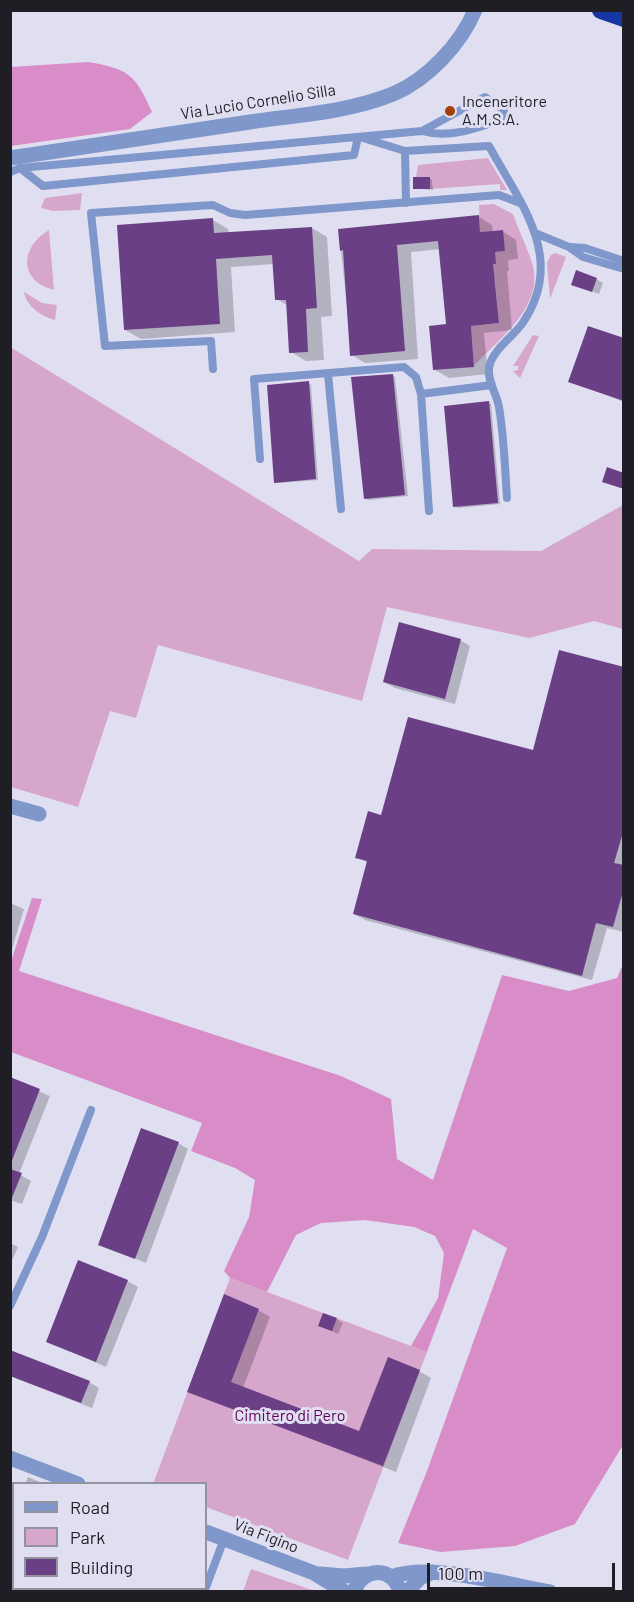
<!DOCTYPE html>
<style>
body{margin:0}
#map{position:relative;width:634px;height:1602px;overflow:hidden;background:#e0dff1;font-family:Barlow,sans-serif}
canvas{display:block}
.frame{position:absolute;inset:0;border:12px solid #1f1e25;pointer-events:none}
.legend{position:absolute;left:12px;top:1482px;width:195px;height:108px;box-sizing:border-box;background:#e0dff1;border:2px solid #93929f;margin:0;padding:8px 10px;list-style:none;font-size:18px;color:#1f1e25}
.legend li{display:flex;align-items:center;gap:12px;height:30px}
.legend b{width:30px;border:2px solid #93929f}
.scale{position:absolute;left:427px;top:1563px;width:188px;height:27px;box-sizing:border-box;border:3px solid #1f1e25;border-top:0;padding-left:8px;font-size:18px;line-height:21px;white-space:nowrap;color:#1f1e25;-webkit-text-stroke:4px #e0dff1;paint-order:stroke}
</style>
<div id="map">
<canvas width="634" height="1602"></canvas>
<div class="frame"></div>
<ul class="legend">
<li><b style="height:8px;background:#7f97ca"></b>Road</li>
<li><b style="height:16px;background:#d7a6cd"></b>Park</li>
<li><b style="height:16px;background:#6b3f85"></b>Building</li>
</ul>
<div class="scale">100 m</div>
</div>
<script>
const ctx = document.querySelector('canvas').getContext('2d');
ctx.lineJoin = 'round';
function fillPath(path, color) { ctx.fillStyle = color; ctx.fill(path, 'evenodd'); }
function strokePath(path, color, width, dash) { ctx.strokeStyle = color; ctx.lineWidth = width; ctx.lineCap = dash ? 'butt' : 'round'; ctx.setLineDash(dash || []); ctx.stroke(path); }
function label(font, color, halo, rows, align = 'center') {
  ctx.font = font + ' Barlow,sans-serif'; ctx.lineWidth = 6; ctx.setLineDash([]); ctx.textBaseline = 'middle'; ctx.strokeStyle = halo; ctx.fillStyle = color; for (const [text, x, y, turn = 0] of rows) {
    ctx.save(); ctx.translate(x, y); ctx.rotate((+turn || 0) * Math.PI / 180); ctx.textAlign = isNaN(turn) ? turn : align; if (halo) ctx.strokeText(text, 0, 0); ctx.fillText(text, 0, 0); ctx.restore();
  }
}
fillPath(new Path2D(`
 M488,158L507,190H500V184L430,189V177H416L418,165Z
 M82,193L80,210L53,211L41,208L45,198Z
 M494,204L513,214C519,231 528,249 533,266C543,307 499,339 474,366L471,326L499,323L495,280L475,282L495,252L505,251L502,230L480,232L479,205Z
 M49,230L54,290C18,281 20,247 49,230Z
 M555,253L566,257L550,299L547,263L551,255Z
 M24,292L42,303L57,305L55,320C42,317 26,306 24,292Z
 M533,335L539,336L520,378L513,371L518,370V366H513Z
 M10,347L359,561L372,549L541,551L623,505V629L594,621L529,638L387,607L362,701L158,645L136,718L110,711L78,807L11,787Z
 M230,1278L427,1352L348,1560L206,1507V1484H153Z
 M251,1569L315,1591H243Z`), '#d7a6cd');
fillPath(new Path2D(`
 M88,62C129,69 135,74 152,112L130,129L11,146V67Z
 M32,898L42,899L19,971L341,1076L391,1099L397,1159L433,1180L502,975L569,991L617,978L623,964V1445L575,1524L515,1546L441,1552L398,1543L427,1471L507,1248L473,1229L427,1352L411,1346L438,1298L444,1253L435,1236L414,1227L365,1220L321,1223L296,1235L267,1292L230,1278L224,1271L249,1217L255,1180L235,1168L191,1151L202,1123L11,1052V961Z`), '#d88dc9');
fillPath(new Path2D(`
 M429,178L432,180L433,190L414,188Z
 M479,217L492,225L493,232L502,231L516,240L518,259L508,260L509,271H507L512,330L484,333L488,374L449,378L435,370L448,325L441,249L411,252L418,359L365,363L352,355L341,250Z
 M213,220L228,229L229,234L312,228L327,237L332,316L321,317L324,360L306,361L291,352L288,306L277,299L274,264L231,267L235,332L141,339L125,330Z
 M596,279L603,283L599,294L573,284Z
 M624,340V402L570,381Z
 M392,375L395,377L408,496L369,500L366,499Z
 M308,383L311,385L318,480L278,483L276,482Z
 M489,403L491,404L500,504L458,508L455,506Z
 M460,640L470,646L455,704L395,688L384,682Z
 M624,669V932L607,928L592,980L365,920L354,914L368,863L357,857L382,817L534,752Z
 M10,903L24,909L10,956Z
 M10,1079L50,1096L19,1174L31,1181L22,1204L10,1200Z
 M178,1143L188,1149L146,1263L99,1244Z
 M10,1243L18,1247L10,1265Z
 M127,1281L138,1287L106,1367L48,1342Z
 M258,1310L270,1317L243,1388L360,1433L419,1371L431,1378L396,1472L189,1391Z
 M336,1319L343,1323L338,1334L320,1326Z
 M10,1376L89,1382L99,1388L92,1408Z
 M28,1477L44,1484H25Z
 M10,1552L14,1554L10,1579Z`), '#0003');
fillPath(new Path2D(`
 M413,177H430V189H413Z
 M479,215L480,232L503,230L505,251L495,252L496,264H493L499,323L471,326L474,367L433,370L429,326L446,324L438,241L397,245L405,351L350,356L343,250L340,251L338,229Z
 M213,218L214,233L312,227L317,308L306,309L308,352L289,353L286,300H275L272,255L216,259L220,324L124,330L117,225Z
 M576,270L597,278L592,292L571,285Z
 M588,326L624,338V401L568,382Z
 M393,374L405,495L364,499L351,377Z
 M309,381L316,479L274,483L267,385Z
 M489,401L498,503L453,507L444,406Z
 M607,467L624,473V489L602,482Z
 M399,622L461,639L445,699L383,682Z
 M559,650L624,667V829L614,863L624,865V888L613,927L596,923L582,976L353,914L367,861L355,858L368,811L381,815L408,717L533,750Z
 M10,1077L40,1089L11,1163H10Z
 M141,1128L179,1142L135,1259L98,1245Z
 M10,1169L22,1173L11,1200H10Z
 M78,1260L128,1280L96,1362L46,1342Z
 M224,1294L259,1309L231,1382L359,1431L388,1357L420,1370L383,1466L187,1392Z
 M323,1313L337,1318L332,1331L318,1326Z
 M10,1350L90,1381L81,1403L10,1376Z`), '#6b3f85');
strokePath(new Path2D(`
 M363,138L405,151L489,146C520,203 566,257 524,321C515,336 492,349 489,368C487,381 497,394 499,407C504,437 505,468 507,498
 M405,151L406,203
 M20,168L43,186L354,155L358,137
 M10,172L20,168L422,131C449,139 478,128 503,119L504,110L485,97L422,131
 M535,233L569,247L583,257L624,269
 M570,247L585,248L624,261
 M213,369L211,341L105,346L91,213L213,205L230,213L245,215L499,195L520,203
 M328,374L341,509
 M260,459L254,379L404,367L416,377L421,394
 M429,511L421,394L492,385
 M10,1306L42,1237L91,1110
 M206,1587L224,1539
 M19,1592L20,1588
 M53,1592L56,1588
 M126,1592L127,1588
 M157,1592L158,1588`), '#7f97ca', 8);
strokePath(new Path2D(`
 M10,806L39,814
 M10,1458L78,1484
 M206,1532L314,1573L345,1592
 M320,1574L344,1576L366,1574
 M392,1577C428,1562 510,1585 550,1592
 M354,1592C362,1567 393,1565 400,1592
 M407,1592L420,1578L433,1572`), '#7f97ca', 15);
strokePath(new Path2D(`
 M10,158C90,146 170,134 250,122C297,115 349,112 393,94C427,80 461,44 475,10`), '#7f97ca', 15);
strokePath(new Path2D(`
 M601,10L624,18`), '#1536a3', 18);
for (const [x, y, r, color] of [
 [450,111,6,"#a34007"]
]) { const dot = new Path2D(); dot.arc(x, y, r, 0, 2 * Math.PI); ctx.fillStyle = color; ctx.fill(dot); strokePath(dot, '#e0dff1', 2); }
label('16px', '#1f1e25', '#e0dff1', [
 ["Via Lucio Cornelio Silla",258,102,-9],
 ["Via Figino",266,1536,21]
]);
label('16px', '#1f1e25', '#e0dff1', [
 ["Inceneritore",462,102],
 ["A.M.S.A.",462,120]
], 'left');
label('16px', '#600155', '#e0dff1', [
 ["Cimitero di Pero",290,1416]
]);
</script>
